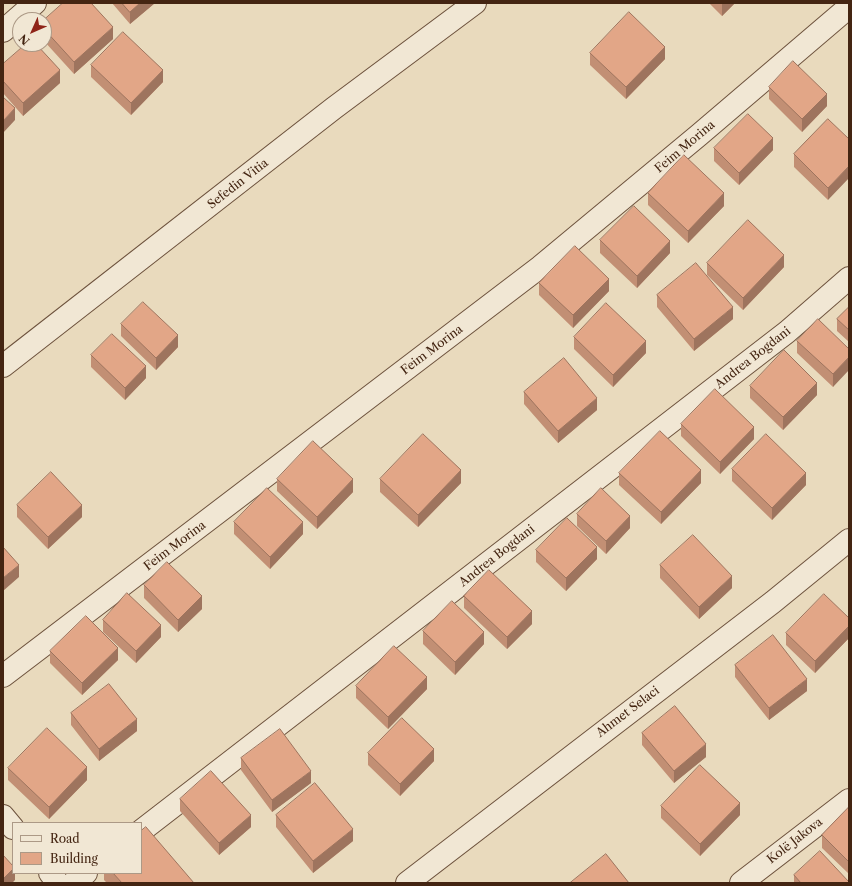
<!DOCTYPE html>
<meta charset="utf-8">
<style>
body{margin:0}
#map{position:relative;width:852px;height:886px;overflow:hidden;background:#e9dabd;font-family:"Libre Caslon Text",serif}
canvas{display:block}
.frame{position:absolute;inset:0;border:4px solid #442512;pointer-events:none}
.legend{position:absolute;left:12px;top:822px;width:130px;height:52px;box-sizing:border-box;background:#f1e7d4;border:1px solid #ac9986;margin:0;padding:5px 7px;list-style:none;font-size:12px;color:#442512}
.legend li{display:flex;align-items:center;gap:8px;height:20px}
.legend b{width:20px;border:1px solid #ac9986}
.north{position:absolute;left:12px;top:12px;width:40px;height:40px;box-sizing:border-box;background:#f1e7d4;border:1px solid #ac9986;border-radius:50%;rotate:225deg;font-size:11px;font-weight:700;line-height:16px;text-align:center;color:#442512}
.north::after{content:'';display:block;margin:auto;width:14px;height:18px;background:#8f2418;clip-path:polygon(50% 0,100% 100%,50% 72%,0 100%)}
</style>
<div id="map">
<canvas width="852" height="886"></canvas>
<div class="frame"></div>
<ul class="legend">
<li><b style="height:5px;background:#f1e7d4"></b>Road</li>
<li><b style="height:11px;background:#e2a687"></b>Building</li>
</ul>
<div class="north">N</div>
</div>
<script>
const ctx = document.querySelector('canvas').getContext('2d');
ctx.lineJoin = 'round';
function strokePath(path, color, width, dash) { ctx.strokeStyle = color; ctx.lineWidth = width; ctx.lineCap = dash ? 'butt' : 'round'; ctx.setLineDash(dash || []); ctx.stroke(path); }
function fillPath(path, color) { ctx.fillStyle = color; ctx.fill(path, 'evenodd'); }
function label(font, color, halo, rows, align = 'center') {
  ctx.font = font + ' "Libre Caslon Text",serif'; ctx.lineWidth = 3.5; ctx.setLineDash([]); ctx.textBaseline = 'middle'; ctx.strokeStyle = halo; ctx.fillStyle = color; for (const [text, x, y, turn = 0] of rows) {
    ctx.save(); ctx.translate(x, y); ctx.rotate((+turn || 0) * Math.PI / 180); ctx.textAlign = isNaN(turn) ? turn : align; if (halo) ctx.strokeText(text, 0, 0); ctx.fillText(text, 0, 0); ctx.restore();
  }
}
const street = new Path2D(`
 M3,31L35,3
 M3,366L334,108L475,3
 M3,676L540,267L699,135L849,7
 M3,816L13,828
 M141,831L787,332L849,278
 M50,873L58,883
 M73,883L86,873
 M407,883L773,602L849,540
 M741,883L849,800`);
strokePath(street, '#6d523d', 24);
strokePath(street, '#f1e7d4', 22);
fillPath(new Path2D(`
 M112,3H155L130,24Z
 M709,3H735L722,16Z
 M44,20L113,39L74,74L44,41Z
 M590,53L665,59L626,99L590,65Z
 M3,64L60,83L23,116L3,93Z
 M91,65L163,82L131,115L91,77Z
 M769,87L827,106L802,132L769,99Z
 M828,119V200L794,167V154Z
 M714,148L773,150L739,185L714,161Z
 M648,193L724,206L688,243L648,205Z
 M600,240L670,253L637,288L600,253Z
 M707,263L784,267L743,310L707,275Z
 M539,283L609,291L573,328L539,295Z
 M657,295L733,319L694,351L657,307Z
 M849,307V342L837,331V319Z
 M121,324L178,347L156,370L121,336Z
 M574,337L646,353L613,387L574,349Z
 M797,341L849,349L833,387L797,353Z
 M91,355L146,378L125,400L91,367Z
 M750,386L817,395L783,430L750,398Z
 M524,392L597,410L558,443L524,404Z
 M681,424L754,439L720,474L681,436Z
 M732,469L806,485L772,520L732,481Z
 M619,473L701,483L661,524L619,485Z
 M277,479L353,492L317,529L277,491Z
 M380,479L461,483L418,527L380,492Z
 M17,505L82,517L48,549L17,517Z
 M577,514L630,528L606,554L577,526Z
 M234,522L303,534L270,569L234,534Z
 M536,550L597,559L566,591L536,562Z
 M660,565L732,588L699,619L660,578Z
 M144,585L202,609L178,632L144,598Z
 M464,596L532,624L507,649L464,608Z
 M849,618V638L815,673L786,645V633Z
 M103,620L161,637L136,663L103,632Z
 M423,631L484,644L455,675L423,644Z
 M50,651L118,660L82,695L50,663Z
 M735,665L807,691L769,720L735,677Z
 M356,686L427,689L388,729L356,698Z
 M71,713L137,731L99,761L71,725Z
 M642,733L706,757L674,783L642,745Z
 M368,753L434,761L400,796L368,765Z
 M241,758L311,783L272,812L241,770Z
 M8,768L87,780L49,819L8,780Z
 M180,799L251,827L219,855L180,811Z
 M661,806L740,815L700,856L661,818Z
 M849,807V874L822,848V835Z
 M276,815L353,841L313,873L276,827Z
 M104,873H141L194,883H107L104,880Z
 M794,875L849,883H794Z`), '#c28f74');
fillPath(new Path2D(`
 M140,3H155L130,24V12Z
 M723,3H735L722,16V4Z
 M113,27V39L74,74V62Z
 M665,47V59L626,99V87Z
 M60,70V83L23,116V103Z
 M163,70V82L131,115V103Z
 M827,94V106L802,132V119Z
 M15,108V120L3,133V121Z
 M773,138V150L739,185V173Z
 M849,166V178L828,200V188Z
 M724,193V206L688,243V231Z
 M670,241V253L637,288V276Z
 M784,255V267L743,310V298Z
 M609,279V291L573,328V315Z
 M733,307V319L694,351V339Z
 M178,335V347L156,370V358Z
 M646,341V353L613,387V375Z
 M849,357V370L833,387V374Z
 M146,366V378L125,400V388Z
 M817,383V395L783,430V417Z
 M597,398V410L558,443V431Z
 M754,427V439L720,474V462Z
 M461,470V483L418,527V515Z
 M701,470V483L661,524V512Z
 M806,473V485L772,520V508Z
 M353,479V492L317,529V517Z
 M82,505V517L48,549V537Z
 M630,516V528L606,554V541Z
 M303,522V534L270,569V557Z
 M597,547V559L566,591V578Z
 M19,565V577L3,591V578Z
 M732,576V588L699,619V607Z
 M202,596V609L178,632V620Z
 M532,611V624L507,649V637Z
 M161,625V637L136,663V651Z
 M849,626V638L815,673V661Z
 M484,632V644L455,675V662Z
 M118,648V660L82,695V683Z
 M427,677V689L388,729V717Z
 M807,679V691L769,720V708Z
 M137,719V731L99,761V749Z
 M706,744V757L674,783V771Z
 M434,749V761L400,796V784Z
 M87,767V780L49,819V807Z
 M311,771V783L272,812V800Z
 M740,803V815L700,856V844Z
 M251,815V827L219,855V843Z
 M353,829V841L313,873V861Z
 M13,869V873H15V880L12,883H3V879Z`), '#9e745e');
const building = new Path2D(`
 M63,3H91L113,27L74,62L44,29V20Z
 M122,3H140L130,12Z
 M629,12L665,47L626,87L590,53Z
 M123,32L163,70L131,103L91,65Z
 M26,44H36L60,70L23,103L3,81V64Z
 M793,61L827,94L802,119L769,87Z
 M3,97L15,108L3,121Z
 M748,114L773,138L739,173L714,148Z
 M828,119L849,139V166L828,188L794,154Z
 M684,155L724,193L688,231L648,193Z
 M634,206L670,241L637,276L600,240Z
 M748,220L784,255L743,298L707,263Z
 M575,246L609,279L573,315L539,283Z
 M696,263L733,307L694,339L657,295Z
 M143,302L178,335L156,358L121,324Z
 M606,303L646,341L613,375L574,337Z
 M849,307V330L837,319Z
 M818,319L849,349V357L833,374L797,341Z
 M112,334L146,366L125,388L91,355Z
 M784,350L817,383L783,417L750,386Z
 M564,358L597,398L558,431L524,392Z
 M715,389L754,427L720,462L681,424Z
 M660,431L701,470L661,512L619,473Z
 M423,434L461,470L418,515L380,479Z
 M766,434L806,473L772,508L732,469Z
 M313,441L353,479L317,517L277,479Z
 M51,472L82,505L48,537L17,505Z
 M267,488L303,522L270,557L234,522Z
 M601,488L630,516L606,541L577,514Z
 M567,518L597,547L566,578L536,550Z
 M693,535L732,576L699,607L660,565Z
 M3,547L19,565L3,578Z
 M167,562L202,596L178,620L144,585Z
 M489,570L532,611L507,637L464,596Z
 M127,593L161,625L136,651L103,620Z
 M824,594L849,618V626L815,661L786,633Z
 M452,601L484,632L455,662L423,631Z
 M86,616L118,648L82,683L50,651Z
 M773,635L807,679L769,708L735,665Z
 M394,646L427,677L388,717L356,686Z
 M109,684L137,719L99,749L71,713Z
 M675,706L706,744L674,771L642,733Z
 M402,718L434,749L400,784L368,753Z
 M47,728L87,767L49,807L8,768Z
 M280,729L311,771L272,800L241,758Z
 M700,765L740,803L700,844L661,806Z
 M211,771L251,815L219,843L180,799Z
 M315,783L353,829L313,861L276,815Z
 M849,807V862L822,835Z
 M146,827L194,883H122L113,873H141V831Z
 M820,851L849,882V883H801L794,875Z
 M606,854L629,883H570Z
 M3,855L13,866V869L3,879Z`);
fillPath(building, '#e2a687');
strokePath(building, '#9e745e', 1);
label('12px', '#442512', '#f1e7d4', [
 ["Feim Morina",685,147,-40],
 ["Sefedin Vitia",238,184,-38],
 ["Feim Morina",432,350,-37],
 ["Andrea Bogdani",753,358,-38],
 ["Feim Morina",175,546,-37],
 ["Andrea Bogdani",497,556,-38],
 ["Ahmet Selaci",628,712,-37],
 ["Kolë Jakova",795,841,-38]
]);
</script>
